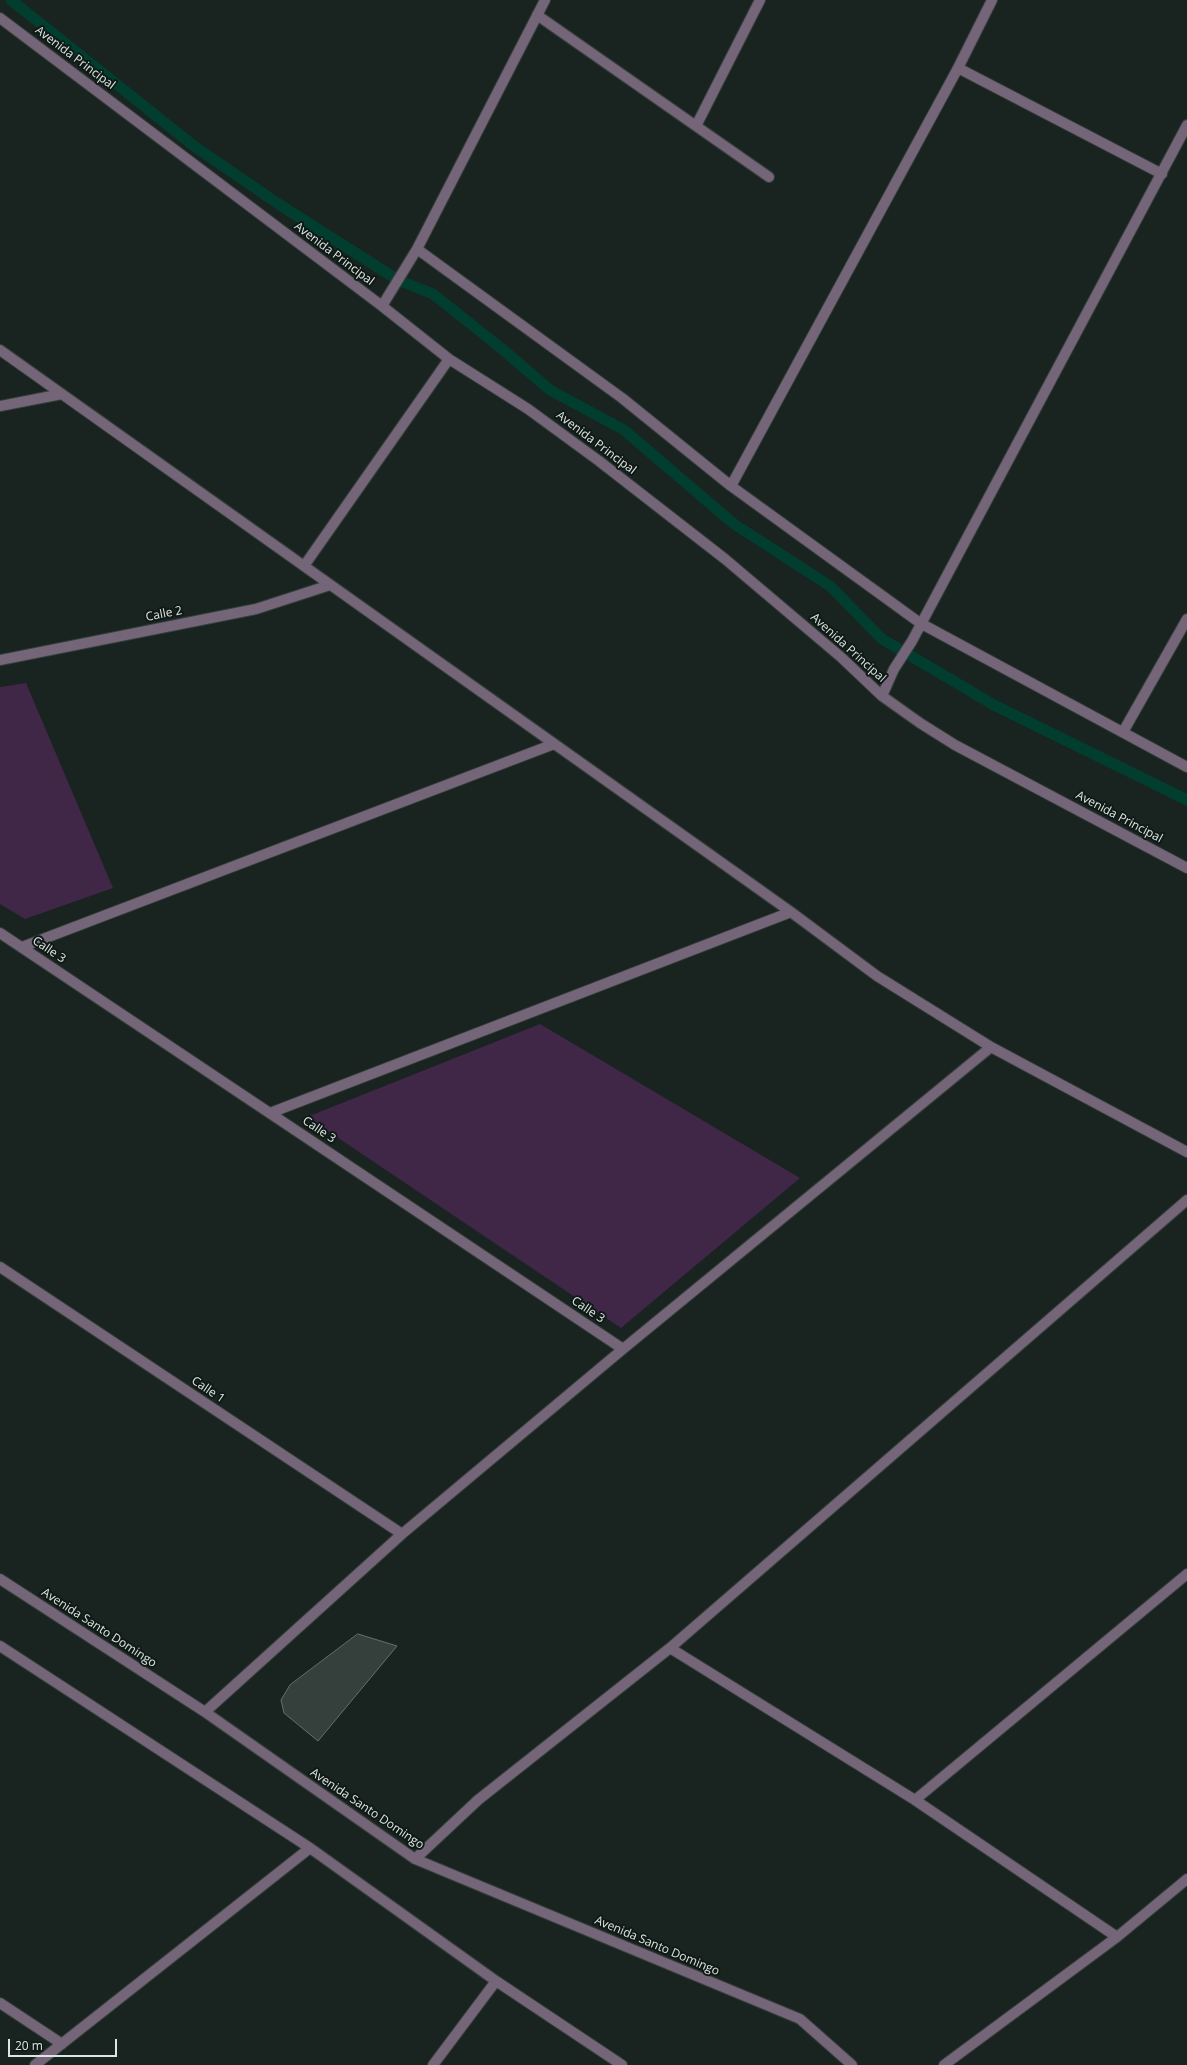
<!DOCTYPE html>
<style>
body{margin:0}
#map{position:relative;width:1187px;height:2065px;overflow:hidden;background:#192420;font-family:"Open Sans",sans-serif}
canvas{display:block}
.scale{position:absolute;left:8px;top:2039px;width:109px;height:18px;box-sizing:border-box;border:2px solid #dee5e3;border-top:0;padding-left:5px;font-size:12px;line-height:14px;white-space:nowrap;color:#dee5e3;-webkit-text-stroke:3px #0f1a16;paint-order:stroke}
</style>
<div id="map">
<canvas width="1187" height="2065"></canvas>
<div class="scale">20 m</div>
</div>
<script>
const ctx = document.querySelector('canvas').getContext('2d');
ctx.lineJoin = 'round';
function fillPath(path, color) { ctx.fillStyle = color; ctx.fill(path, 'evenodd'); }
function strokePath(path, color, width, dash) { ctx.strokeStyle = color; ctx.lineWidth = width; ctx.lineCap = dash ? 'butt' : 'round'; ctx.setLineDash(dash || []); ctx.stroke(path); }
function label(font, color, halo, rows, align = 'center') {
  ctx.font = font + ' "Open Sans",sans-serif'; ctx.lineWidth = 4; ctx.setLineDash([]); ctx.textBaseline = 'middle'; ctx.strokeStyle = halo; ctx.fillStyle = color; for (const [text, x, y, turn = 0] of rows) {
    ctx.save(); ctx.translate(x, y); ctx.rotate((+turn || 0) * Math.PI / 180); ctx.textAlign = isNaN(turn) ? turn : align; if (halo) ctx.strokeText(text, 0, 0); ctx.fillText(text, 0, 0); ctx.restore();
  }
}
fillPath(new Path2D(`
 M26,683L113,888L25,919L0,904V687Z
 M540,1024L800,1178L621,1328L307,1117Z`), '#402647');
strokePath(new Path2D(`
 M11,0L194,146L277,203L398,280L433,294L501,348L550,390L624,430L734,524L830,586L882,639L994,705L1187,800`), '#013e2f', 11);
const building = new Path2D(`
 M358,1634L397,1646L318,1741L284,1713L281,1700L290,1685Z`);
fillPath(building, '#35403c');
strokePath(building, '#63706b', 1);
const minor = new Path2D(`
 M537,15L769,177
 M0,18L382,306L449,359L528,409L599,461L725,559L842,658L882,696L920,723L955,745L1187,868
 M958,68L1162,174
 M696,126L760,0
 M417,249L622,398L731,486L920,623L1187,767
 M382,306L417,249L545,0
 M0,350L791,912L877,976L991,1047L1187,1152
 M0,406L62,394
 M731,486L958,68L992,0
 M304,566L449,359
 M0,660L256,609L330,585
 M882,696L894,669L912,641L1187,125
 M1123,732L1187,619
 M0,933L623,1349
 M22,947L554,744
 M270,1113L791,912
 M0,1267L402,1534
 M0,1579L205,1712L415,1859L800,2019L852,2065
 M0,1646L310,1848L496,1981L622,2065
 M670,1648L915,1800L1117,1937
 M205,1712L402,1534L623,1349L991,1047
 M915,1800L1187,1574
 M415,1859L478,1800L670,1648L1187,1200
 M0,2003L62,2044
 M35,2065L310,1848
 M433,2065L496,1981
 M944,2065L1117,1937L1187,1879`);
strokePath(minor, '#353f3b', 12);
strokePath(minor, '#746578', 10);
label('12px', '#dee5e3', '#0f1a16', [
 ["Avenida Principal",75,58,37],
 ["Avenida Principal",334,254,37],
 ["Avenida Principal",596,443,37],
 ["Calle 2",164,614,-11],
 ["Avenida Principal",848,648,42],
 ["Avenida Principal",1119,817,28],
 ["Calle 3",49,950,34],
 ["Calle 3",319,1130,34],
 ["Calle 3",588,1310,34],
 ["Calle 1",208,1390,34],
 ["Avenida Santo Domingo",99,1628,33],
 ["Avenida Santo Domingo",367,1809,34],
 ["Avenida Santo Domingo",657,1946,23]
]);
</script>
